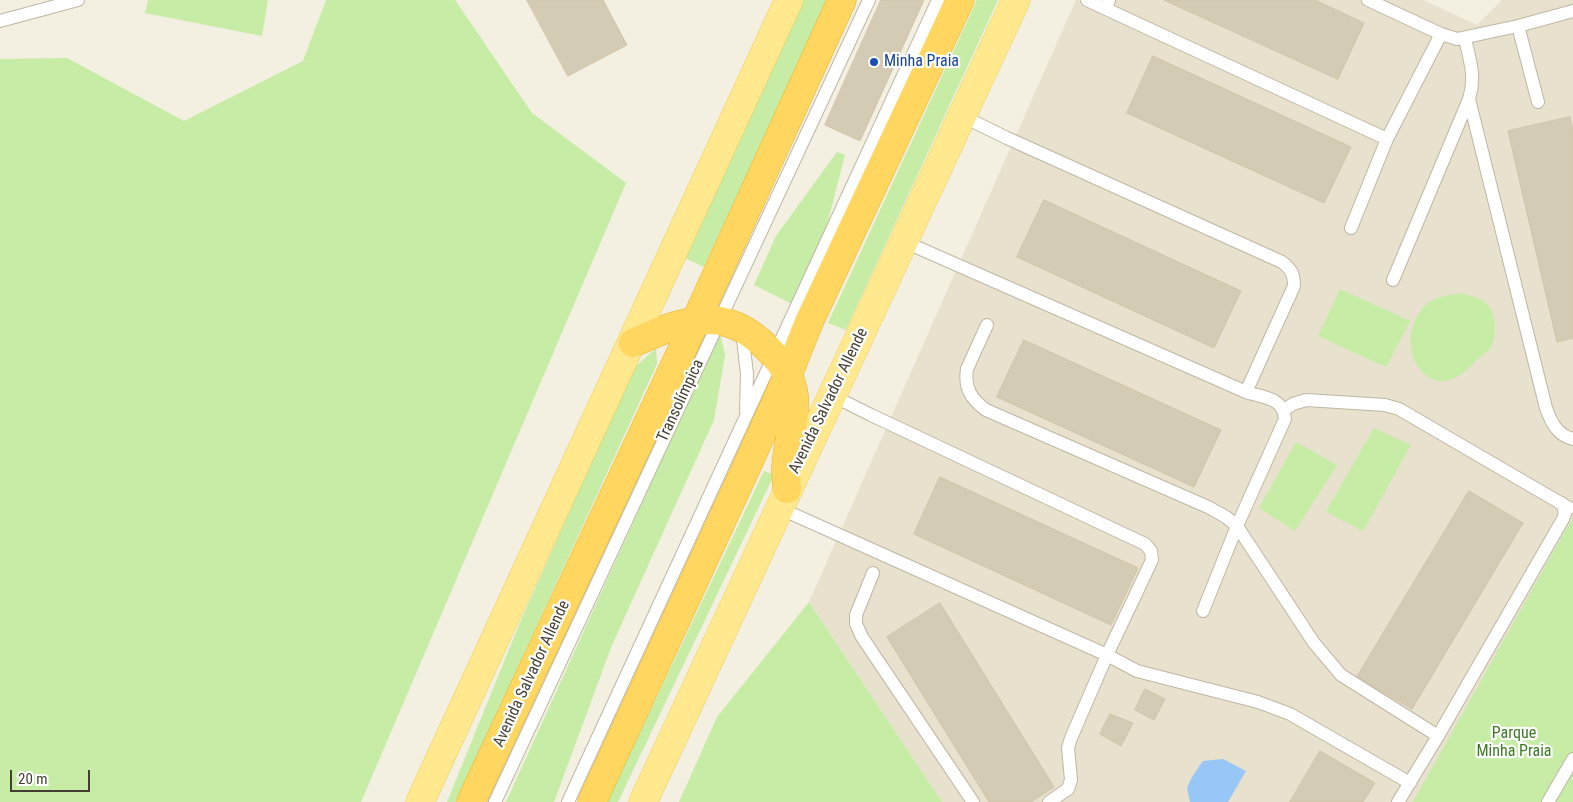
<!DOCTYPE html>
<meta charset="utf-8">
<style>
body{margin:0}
#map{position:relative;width:1573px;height:802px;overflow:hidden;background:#f3efe1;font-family:"Roboto Condensed",sans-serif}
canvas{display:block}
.scale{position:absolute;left:10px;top:770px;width:80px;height:22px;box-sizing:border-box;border:2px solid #443e31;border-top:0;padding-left:6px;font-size:15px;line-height:18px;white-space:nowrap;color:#443e31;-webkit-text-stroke:4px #fff;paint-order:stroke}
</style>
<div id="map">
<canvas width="1573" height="802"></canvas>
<div class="scale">20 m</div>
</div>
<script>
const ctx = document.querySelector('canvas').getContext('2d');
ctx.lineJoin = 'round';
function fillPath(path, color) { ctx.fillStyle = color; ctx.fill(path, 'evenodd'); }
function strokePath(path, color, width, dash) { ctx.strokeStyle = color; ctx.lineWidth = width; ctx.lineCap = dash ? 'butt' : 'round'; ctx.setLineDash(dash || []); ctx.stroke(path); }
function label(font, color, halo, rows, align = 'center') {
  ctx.font = font + ' "Roboto Condensed",sans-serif'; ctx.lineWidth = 4.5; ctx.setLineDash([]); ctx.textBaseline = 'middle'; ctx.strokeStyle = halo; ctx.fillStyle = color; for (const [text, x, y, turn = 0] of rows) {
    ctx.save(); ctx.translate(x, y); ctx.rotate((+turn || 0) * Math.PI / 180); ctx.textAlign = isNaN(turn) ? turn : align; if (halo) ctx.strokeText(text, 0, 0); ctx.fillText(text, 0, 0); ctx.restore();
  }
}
fillPath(new Path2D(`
 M1076,0H1423L1477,25L1502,0H1573V802H942L809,602Z`), '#e7e1ce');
fillPath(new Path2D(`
 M148,0H268L262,36L145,13Z
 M326,0H455L532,113L626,183L361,802H0V59L67,58L184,121L303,61Z
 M804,0H827L704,267L683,257Z
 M977,0H998L846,330L828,323Z
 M837,152L845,155L821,248L796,306L754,285L776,236Z
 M1340,289L1410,321L1386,367L1318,336Z
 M1460,293C1469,296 1481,297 1488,305C1495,313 1497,335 1492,345C1490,350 1481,356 1476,360C1468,369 1458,379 1445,381C1435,382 1428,378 1422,371C1403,352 1409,315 1431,301C1440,296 1450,295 1460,293Z
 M720,332L725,355L714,420L612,645L554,802H506Z
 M656,348L657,364L456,802H447L521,620L633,369Z
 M1374,428L1411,445L1363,531L1326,512Z
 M1296,442L1337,465L1295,531L1259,508Z
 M764,471L774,475L618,802H607Z
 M1573,517V802H1413Z
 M809,602L942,802H679L717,717Z`), '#c6eca5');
fillPath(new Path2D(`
 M1223,759L1246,771L1228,802H1190L1187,788L1192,777L1203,761Z`), '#96c7f7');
const building = new Path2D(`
 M527,0H603L627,45L568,76Z
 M881,0H924L860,141L825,125Z
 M1164,0H1315L1364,23L1338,79Z
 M1153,56L1351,147L1324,203L1127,113Z
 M1570,117L1573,132V338L1557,342L1508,131Z
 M1044,200L1241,291L1214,348L1017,257Z
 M1024,340L1221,430L1194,487L997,397Z
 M940,477L1138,568L1111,625L914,534Z
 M1469,491L1523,523L1412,709L1357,677Z
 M940,603L1054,787L1031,802H989L887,637Z
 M1145,689L1165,699L1154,720L1135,710Z
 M1110,714L1133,723L1121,746L1100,734Z
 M1320,751L1375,783L1363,802H1290Z`);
fillPath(building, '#d4cbb5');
strokePath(building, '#d1c4a8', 1);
const lane = new Path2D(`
 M1087,0L1106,9L1109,0
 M1368,0L1441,34L1457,39L1518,26L1573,11
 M1106,9L1387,139L1441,34
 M0,21L78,0
 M1518,26L1538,102
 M1469,99L1546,408C1551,422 1557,435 1573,439
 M962,116L1007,138L1282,262C1291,269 1294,274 1294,286L1246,392
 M1351,228L1387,139
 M905,242L1246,392C1264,398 1283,397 1285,419L1237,526L1203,611
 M1393,280L1469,99C1476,77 1470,61 1465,39
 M987,325L967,369C964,388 971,399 986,410L1208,507L1226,517L1237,526L1314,643L1341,675L1438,736
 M742,331L747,374L746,411
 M831,395L871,415L1145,544L1151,551L1152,560L1107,655L1137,671L1258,702L1290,714L1410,783
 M1284,410L1293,404L1306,400L1385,405L1399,409L1569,508
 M779,508L1107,655L1071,738L1068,748L1071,780L1068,789L1049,802
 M873,573L856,615V624L862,637L973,802
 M495,802L869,0
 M568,802L938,0
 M1398,802L1438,736L1563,519L1565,513L1562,503
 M1548,802L1573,759`);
const primary = new Path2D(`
 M420,802L789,0
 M643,802C767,534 892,268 1016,0`);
const highway = new Path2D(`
 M633,343C684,320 723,303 768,349C780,361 792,378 794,395C797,419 787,442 786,466C785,474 787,482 787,489
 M471,802L696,320L842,0
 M592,802L748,464L788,375L809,322L960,0`);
strokePath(lane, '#beb7a3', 14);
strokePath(primary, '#efcd53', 29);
strokePath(highway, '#ecb221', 29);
strokePath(lane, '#fff', 12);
strokePath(primary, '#ffe88e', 28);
strokePath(highway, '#ffd760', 28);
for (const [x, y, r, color] of [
 [874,62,5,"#1a4fb4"]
]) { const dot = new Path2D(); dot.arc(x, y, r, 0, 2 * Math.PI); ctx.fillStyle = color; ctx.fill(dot); strokePath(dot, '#fff', 2); }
label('16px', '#164399', '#fff', [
 ["Minha Praia",884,62]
], 'left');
label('16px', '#443e31', '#fff', [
 ["Transolímpica",681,401,-65],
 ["Avenida Salvador Allende",829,401,-64],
 ["Avenida Salvador Allende",532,674,-65]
]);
label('16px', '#3b7b20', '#fff', [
 ["Parque",1514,734],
 ["Minha Praia",1514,752]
]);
</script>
